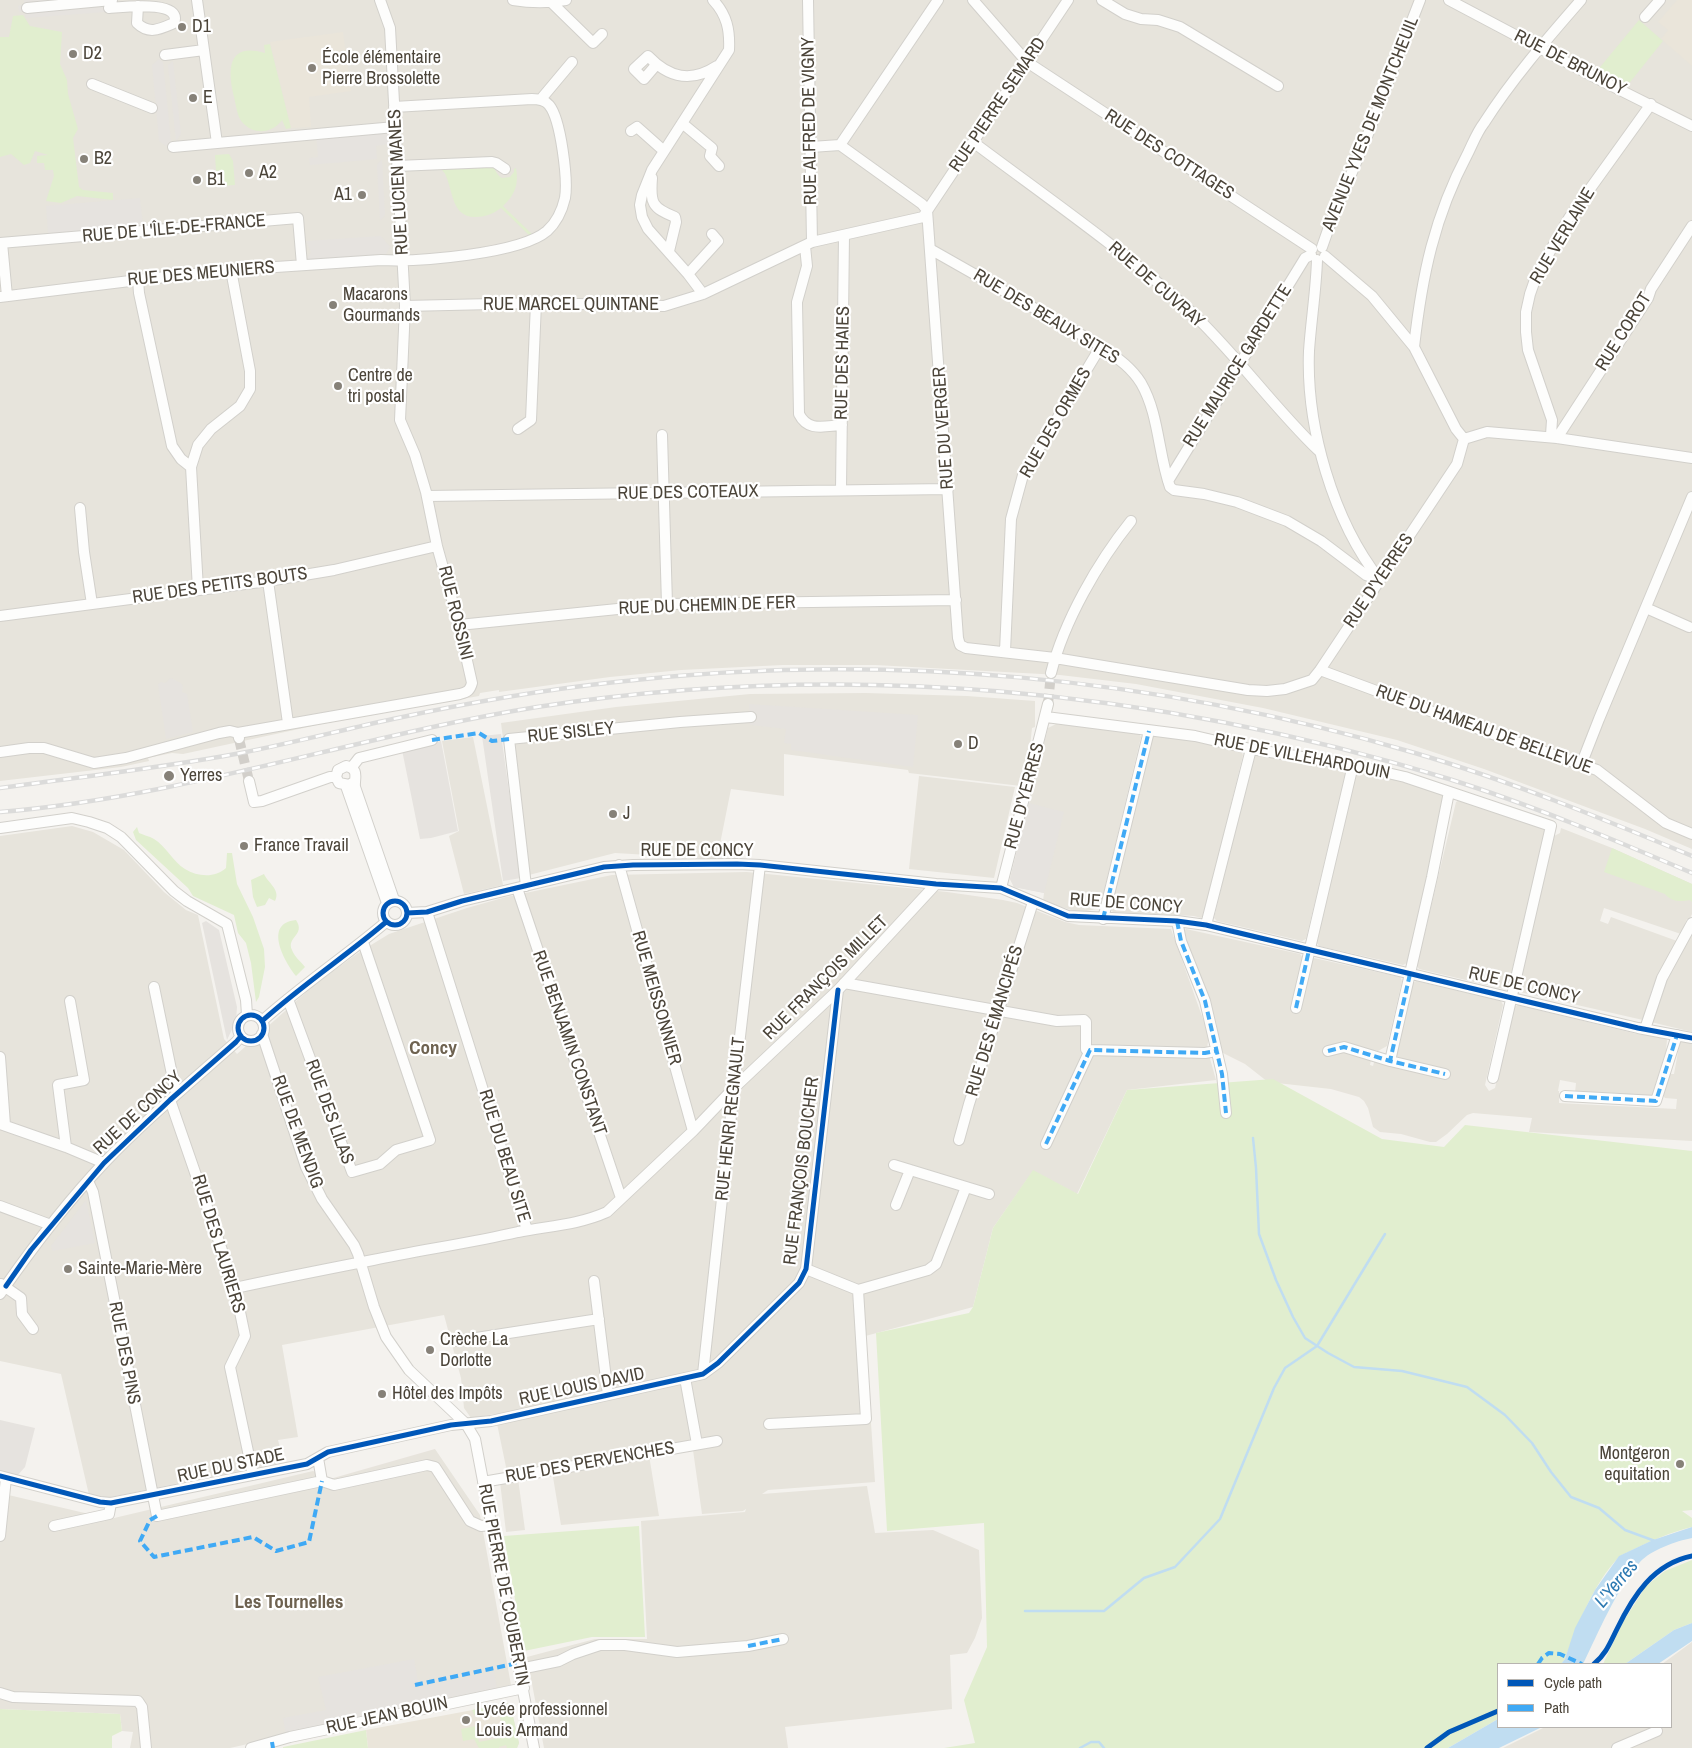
<!DOCTYPE html>
<meta charset="utf-8">
<style>
body{margin:0}
#map{position:relative;width:1692px;height:1748px;overflow:hidden;background:#f4f2ee;font-family:"Archivo Narrow",sans-serif}
canvas{display:block}
.legend{position:absolute;left:1497px;top:1663px;width:175px;height:65px;box-sizing:border-box;background:#fff;border:1px solid #b7b4b0;margin:0;padding:6px 9px;list-style:none;font-size:15px;color:#4b4439}
.legend li{display:flex;align-items:center;gap:10px;height:25px}
.legend b{width:25px;border:1px solid #b7b4b0}
</style>
<div id="map">
<canvas width="1692" height="1748"></canvas>
<ul class="legend">
<li><b style="height:6px;background:#0057b8"></b>Cycle path</li>
<li><b style="height:6px;background:#3fa9f5"></b>Path</li>
</ul>
</div>
<script>
const ctx = document.querySelector('canvas').getContext('2d');
ctx.lineJoin = 'round';
function fillPath(path, color) { ctx.fillStyle = color; ctx.fill(path, 'evenodd'); }
function strokePath(path, color, width, dash) { ctx.strokeStyle = color; ctx.lineWidth = width; ctx.lineCap = dash ? 'butt' : 'round'; ctx.setLineDash(dash || []); ctx.stroke(path); }
function label(font, color, halo, rows, align = 'center') {
  ctx.font = font + ' "Archivo Narrow",sans-serif'; ctx.lineWidth = 4.5; ctx.setLineDash([]); ctx.textBaseline = 'middle'; ctx.strokeStyle = halo; ctx.fillStyle = color; for (const [text, x, y, turn = 0] of rows) {
    ctx.save(); ctx.translate(x, y); ctx.rotate((+turn || 0) * Math.PI / 180); ctx.textAlign = isNaN(turn) ? turn : align; if (halo) ctx.strokeText(text, 0, 0); ctx.fillText(text, 0, 0); ctx.restore();
  }
}
fillPath(new Path2D(`
 M0,0H1692V849L1645,829L1484,769L1397,740L1263,708L1136,684L1060,675L875,665H783L681,670L610,677L499,692V690L480,693L479,696L322,724L183,754L172,753L148,758L149,761L121,767L0,781Z
 M866,693L967,696L1035,701V727L1032,728L1029,755L1021,786L909,773L908,770L784,754V796L731,789L717,859L615,853L521,877L501,723L616,707L750,694Z
 M1056,724L1138,732L1141,737L1100,908L1087,911H1074L1043,901L1044,893L1014,887L1010,879L1048,728Z
 M1156,734L1198,740L1240,749L1243,755L1204,915L1201,918L1194,916L1113,912L1110,909L1151,737Z
 M473,737L503,885L464,894L449,836L459,831L442,741Z
 M1258,753L1343,767L1346,772L1306,939L1302,941L1217,921L1214,918L1253,756Z
 M1361,770L1380,773L1443,793L1445,798L1407,963L1403,965L1319,946L1316,942L1356,773Z
 M919,776L1015,787L994,878L909,869Z
 M1461,799L1542,827L1545,831L1508,987L1504,989L1419,969L1417,966L1456,802Z
 M72,826L93,832L124,850L164,892L186,910L198,915L224,1039L237,1054L313,986L358,953L389,934L467,908L506,897L612,875L747,872L947,892L1003,900L1017,903L1065,922L1079,925L1171,929L1209,1036L1207,1048L1216,1080L1127,1090L1077,1194L1033,1171L993,1228L973,1307L858,1338L862,1408L871,1423L875,1482L768,1490L762,1494L867,1486L875,1533L933,1530L979,1550L982,1618L975,1638L967,1653L950,1655L952,1709L785,1727L788,1748H544L527,1657L595,1639H647L641,1521L745,1512L746,1509L743,1511L702,1514L692,1443L648,1449L659,1516L561,1525L551,1465L517,1471L525,1530L506,1532L500,1482L506,1467L495,1414L471,1418L464,1408L461,1378L444,1315L282,1345L298,1437L278,1440L284,1462L106,1498L89,1495L61,1374L0,1361V836Z
 M1561,828L1612,848L1692,884V914L1689,920L1687,919L1681,934L1604,908L1600,921L1608,924L1611,917L1677,941L1652,989L1643,1020L1520,992L1518,989L1554,836L1560,833Z
 M1186,929L1300,954L1303,958L1291,1007L1298,1012L1310,960L1314,958L1400,977L1402,981L1387,1046L1378,1051L1373,1050L1370,1065L1373,1066L1375,1059L1393,1066L1413,983L1416,981L1501,1001L1503,1005L1485,1085L1489,1091L1495,1088L1514,1007L1518,1005L1637,1034L1665,1037L1667,1040L1666,1051L1652,1095L1648,1097L1575,1093L1576,1083L1560,1080L1558,1091H1559V1103L1676,1109L1677,1099L1665,1098L1663,1095L1670,1074H1674L1680,1041L1692,1042V1141L1529,1132L1532,1118L1473,1113L1467,1115L1447,1134L1436,1142H1430L1401,1134L1380,1132L1373,1127L1368,1108L1364,1101L1359,1097L1331,1089L1268,1082L1245,1064L1221,1052L1216,1022L1208,1004L1182,933Z
 M1692,931V1032L1651,1022L1660,993L1672,967Z
 M435,1449L480,1515L511,1685L230,1748H130L133,1732L122,1731L120,1714L0,1709V1493L110,1519L313,1471L330,1479Z
 M1692,1642V1748H1503L1545,1727H1671V1664H1662Z`), '#e7e4dc');
fillPath(new Path2D(`
 M1677,0H1692V66L1661,39L1668,30L1658,22Z
 M343,32L351,91L309,97L311,127L291,128L270,42Z
 M510,1703L519,1743L517,1748H368L366,1730Z`), '#eae5da');
fillPath(new Path2D(`
 M23,15L30,26L62,32L60,64L67,80L68,94L78,129L73,138L79,187L83,190L113,193V200L77,196L61,203L46,201L54,176L53,170H45L44,163H37V156L48,155L35,151L30,163L24,165L11,154L0,157V37H9L13,16Z
 M1639,20L1663,41L1627,86L1596,72Z
 M270,44L291,128L286,129L282,120C273,133 254,136 242,122C237,116 236,105 234,97C227,69 228,42 265,53L264,45Z
 M229,154L233,161L235,185L217,186L215,155Z
 M491,164C496,169 496,175 502,178L510,177L514,172V169L516,168C519,184 515,195 503,206L533,235L530,236L501,208C493,214 485,217 475,217C452,217 453,192 446,176C445,172 441,170 440,167Z
 M137,827L139,833C143,835 149,836 154,839C166,846 173,862 185,869C198,877 215,878 226,868L227,853H232L237,884L253,917L264,949L265,967L259,997L256,1002L251,963L246,943L238,933L234,915L193,896L188,888L136,840L133,832Z
 M1612,848L1692,884V902L1690,900C1681,902 1671,902 1665,894L1604,872Z
 M264,874C268,883 281,890 275,901L269,898L265,905L257,907L253,897L251,880Z
 M296,920C306,935 286,937 292,950C294,956 301,962 305,967L296,976C284,961 263,923 296,920Z
 M1273,1079L1382,1139L1444,1147L1465,1125L1692,1151V1510L1682,1511L1692,1518V1527C1671,1532 1651,1541 1632,1550C1627,1553 1622,1554 1618,1558C1594,1583 1577,1626 1565,1659L1561,1664H1498V1719L1448,1748H944L975,1743L964,1700L987,1647L984,1523L887,1531L876,1333L969,1313L973,1307L993,1228L1033,1170L1078,1194L1127,1090Z
 M639,1526L645,1637H592L524,1651L504,1536Z
 M1692,1560V1623L1674,1630L1625,1664H1603L1623,1622L1646,1586L1665,1571Z
 M510,1703L519,1743L517,1748H507L506,1745L499,1747V1748H479L474,1739L463,1741L461,1729L476,1726L479,1742L504,1737L499,1710L474,1715L472,1710Z
 M0,1709L120,1714L122,1731L112,1736V1748H0Z
 M366,1730L368,1748H283V1747Z`), '#e1eecf');
fillPath(new Path2D(`
 M24,0H112L106,12L26,18L25,11L19,12L18,6L24,4Z
 M159,59L163,62L171,141L166,146L159,141L152,65Z
 M173,61L181,134L176,141L168,65Z
 M388,124V144L376,146L377,159L310,165L309,158L318,157L316,133Z
 M382,159L385,215L380,221L377,165Z
 M140,198L144,234L49,245L46,206Z
 M381,236L390,247L386,254L306,260L311,252L306,241Z
 M171,678L181,683L183,686L182,692L187,694L193,732L166,739L158,684L161,682L165,683Z
 M749,704L918,715L913,767L791,750V744L784,743L786,729L750,725Z
 M501,734L521,878L503,881L482,736Z
 M441,741L458,831L431,838L420,839L402,750Z
 M1029,803L1064,812L1044,893L1014,887L1010,879Z
 M206,921L219,930L237,1007L236,1021L227,1040L202,923Z
 M86,1200L95,1243L53,1251L51,1246Z
 M0,1420L35,1428L25,1467L17,1476L0,1472Z
 M414,1659L419,1687L494,1672L497,1688L286,1735L283,1718L326,1710L318,1677Z`), '#e6e3df');
fillPath(new Path2D(`
 M1692,1527V1538C1676,1541 1651,1550 1640,1562C1617,1588 1598,1633 1583,1664H1561L1565,1659L1575,1628L1595,1590L1619,1556L1653,1540Z
 M1692,1623V1641L1658,1664H1625L1674,1630Z
 M1498,1719V1727H1542L1499,1748H1448Z`), '#c0ddf1');
strokePath(new Path2D(`
 M1253,1138L1256,1168L1259,1234L1276,1280L1293,1317L1305,1338L1328,1353L1354,1367L1402,1371L1467,1387L1505,1415L1532,1443L1551,1472L1571,1497L1599,1508L1625,1530L1655,1541
 M1025,1611H1104L1144,1578L1175,1567L1220,1519L1274,1388L1285,1368L1317,1346L1385,1234
 M1080,1748L1091,1742H1099L1104,1748`), '#c0ddf1', 2.5);
strokePath(new Path2D(`
 M1048,704L1051,673
 M239,739L249,781`), '#d2cfca', 10, [10, 5]);
const minor = new Path2D(`
 M112,0L109,8C125,7 183,0 174,23C160,29 149,35 137,23L138,6
 M197,0L217,143L395,127
 M513,0C532,3 548,3 566,0
 M808,0L812,242
 M973,0L1027,62L1312,249
 M1102,0L1125,14L1141,19L1158,20L1180,27L1278,86
 M1449,0L1600,80L1692,126
 M552,3L593,43L602,34
 M27,8L112,0
 M1645,17L1660,0
 M165,55L204,50
 M656,65L644,79L634,69L648,56C669,78 691,83 717,66
 M92,84L152,108
 M541,99L572,62
 M1651,104L1569,218L1537,274L1530,294L1526,312V332L1528,350L1552,420L1551,435L1557,438L1648,298L1651,289L1692,226
 M682,123L712,148L710,156L719,166
 M631,131L637,127L664,151
 M973,142C1045,196 1119,247 1186,307C1234,351 1272,406 1319,451
 M840,145L938,0
 M173,147L217,143
 M811,147L840,145L922,204L927,210
 M397,166L492,162L496,163L505,169
 M652,178C650,203 652,208 675,217L676,222L669,251
 M927,210L958,638L960,645L966,648L1055,658L1248,690L1267,691L1285,689L1312,680L1320,670L1457,464L1464,439
 M0,243L298,218L302,265
 M2,243L7,296
 M805,246L807,266L797,302L799,414C808,432 824,426 842,425
 M1322,247L1329,227L1368,134L1420,0
 M930,249L1101,346C1116,357 1131,367 1141,383C1159,414 1158,453 1170,487L1174,490L1204,494L1237,502L1287,521L1321,541L1366,575L1380,580
 M1325,256L1372,296L1414,347L1456,429L1464,439
 M1317,260C1316,291 1311,321 1309,351C1306,426 1333,521 1380,580
 M688,274L718,241L712,234
 M138,280L139,293L172,446L181,459L191,467
 M703,294L688,274L648,229L642,217L640,205L642,195L652,170L729,50C730,30 727,15 713,0
 M0,297L138,280L231,270L381,260C418,262 520,254 547,231C557,222 562,211 565,198C568,180 561,119 549,105C545,100 539,99 532,99L394,107
 M405,306L536,303L664,306L703,294L812,242L923,217L1068,0
 M1414,347C1422,276 1434,217 1468,153C1473,143 1477,132 1484,123C1512,79 1547,39 1581,0
 M518,429L531,420L536,303
 M662,435L667,604
 M1464,439L1487,432L1557,438L1692,458
 M1168,481L1305,258L1311,255
 M841,490L844,235
 M427,496L948,489
 M80,508L84,552L92,604
 M268,581L288,723
 M198,589L191,467L198,445L211,429L240,406L250,389V371L231,270
 M1646,608L1689,627
 M0,616L268,581L334,570L437,546
 M459,625L667,604L956,600
 M1005,651L1011,519L1023,475L1101,346
 M1320,670L1484,731L1597,770L1666,823L1692,834
 M1051,673C1064,621 1098,562 1131,521
 M1046,717L1195,736L1251,749L1353,765L1405,777L1551,826L1493,1078
 M238,733L460,694C468,692 470,690 472,683L459,625L437,546L426,492L415,455L400,420L405,306L390,28L380,0
 M0,752L29,748H44L94,763L126,758L219,733L230,731L238,733L239,738
 M1581,765L1599,719L1692,497
 M352,767L359,758L432,740
 M249,781L254,802L262,801L330,777H336
 M354,782L349,785L339,783L336,777L338,770L346,766C360,769 354,778 355,787L394,900
 M346,786L387,903
 M0,828L72,818L89,822L107,828L121,837L174,891L187,901L227,924L246,1000L247,1015
 M619,865L693,1131
 M526,886L509,739L680,722L751,717
 M517,888L621,1198
 M1001,888L1048,704
 M383 913a12 12 0 1 1 24 0a12 12 0 1 1-24 0Z
 M427,912L527,1230
 M407,913L427,912L462,901L604,867L633,865L737,864L760,865L936,884L1001,888L1068,916L1177,921L1206,925L1638,1028L1692,1038
 M1103,919L1149,731
 M1177,921L1181,941L1205,1001L1222,1074L1226,1113
 M1206,925L1251,749
 M844,983L1057,1021L1084,1020L1086,1022V1049L1090,1050
 M154,987L174,1084L177,1094
 M288,999L352,1172L380,1164L396,1150L430,1140L363,942
 M1296,1008L1353,765
 M238 1028a13 13 0 1 1 26 0a13 13 0 1 1-26 0Z
 M262,1021C302,985 346,956 386,922
 M1645,1029L1662,978L1692,923
 M262,1034L306,1167L322,1199L354,1245L358,1254L374,1307L386,1337L409,1370L466,1424L475,1439L534,1748
 M1328,1051L1344,1047L1390,1061
 M0,1057L5,1125
 M1445,1074L1390,1061L1432,877L1449,792
 M1565,1096L1656,1101L1677,1035
 M170,1100L235,1288L245,1336L230,1367L253,1475
 M0,1124L66,1147L104,1163
 M959,1140L969,1104L1033,902
 M1046,1144L1090,1050L1205,1053L1216,1051
 M66,1147L58,1085L84,1080L70,1001
 M894,1165L989,1194
 M88,1181L93,1192L157,1516L322,1481L318,1458
 M896,1205L910,1170
 M0,1206L51,1225
 M594,1281L608,1395
 M1,1284L21,1298L22,1314L33,1329
 M235,1288C281,1278 327,1269 373,1260C421,1250 470,1243 518,1232C548,1226 578,1225 607,1212L693,1131L734,1088L838,990L936,884
 M858,1290L928,1270L936,1264L966,1187
 M0,1294C32,1248 66,1203 104,1163C145,1120 192,1081 236,1042L241,1036
 M457,1341L599,1319
 M703,1374L734,1088L760,865
 M685,1378L697,1444
 M769,1424L866,1419L858,1290L806,1269
 M0,1476L100,1502L111,1503L307,1464L328,1452L451,1425L491,1421L703,1374L718,1363L799,1283L806,1269L838,990
 M322,1481L334,1485L427,1465L435,1467L470,1521L481,1526L491,1525
 M483,1482L717,1441
 M54,1526L109,1514L111,1503
 M0,1536L6,1478
 M520,1669L559,1661L573,1654L600,1645H625L677,1652L748,1646L783,1639
 M0,1693L13,1697L138,1701L142,1707L146,1748
 M251,1748L290,1737L524,1688
 M1617,1748L1657,1731`);
strokePath(minor, '#d2d0cb', 12);
strokePath(minor, '#fdfdfc', 10);
const rail = new Path2D(`
 M0,788C80,777 161,768 241,753C292,743 342,730 393,719C467,703 541,690 616,682C884,651 1157,677 1415,753C1510,781 1601,818 1692,856
 M0,812C183,797 357,736 537,707C842,660 1155,688 1449,779C1532,805 1612,839 1692,873`);
strokePath(rail, '#dbdbda', 4.5);
strokePath(rail, '#fff', 2.5, [8]);
strokePath(new Path2D(`
 M432,740L479,733L492,741L509,739
 M1103,919L1149,731
 M1177,921L1181,941L1205,1001L1222,1074L1226,1113
 M1410,974L1390,1061L1445,1074
 M1296,1008L1309,950
 M1328,1051L1344,1047L1390,1061
 M1565,1096L1656,1101L1677,1035
 M1046,1144L1090,1050L1205,1053L1216,1051
 M157,1516L150,1520L140,1541L154,1557L253,1537L276,1551L309,1542L322,1481
 M748,1646L783,1639
 M1538,1664L1542,1658L1549,1653L1560,1654L1582,1664
 M415,1685L518,1663
 M272,1742L273,1748`), '#3fa9f5', 4, [8, 4]);
strokePath(new Path2D(`
 M383 913a12 12 0 1 1 24 0a12 12 0 1 1-24 0Z
 M407,913L427,912L462,901L604,867L633,865L737,864L760,865L936,884L1001,888L1068,916L1177,921L1206,925L1638,1028L1692,1038
 M238 1028a13 13 0 1 1 26 0a13 13 0 1 1-26 0Z
 M262,1021C302,985 346,956 386,922
 M6,1286L31,1250L104,1163L170,1100L236,1042L241,1036
 M0,1476L100,1502L111,1503L307,1464L328,1452L451,1425L491,1421L703,1374L718,1363L799,1283L806,1269L838,990
 M1594,1664C1606,1654 1610,1643 1617,1629C1633,1596 1653,1564 1692,1556
 M1427,1748L1449,1732L1498,1711`), '#0057b8', 5);
for (const [x, y, r, color] of [
 [182,27,5,"#868178"],
 [73,54,5,"#868178"],
 [312,68,5,"#868178"],
 [193,98,5,"#868178"],
 [84,159,5,"#868178"],
 [249,173,5,"#868178"],
 [197,180,5,"#868178"],
 [362,195,5,"#868178"],
 [333,305,5,"#868178"],
 [338,386,5,"#868178"],
 [958,744,5,"#868178"],
 [169,776,6,"#868178"],
 [613,814,5,"#868178"],
 [244,846,5,"#868178"],
 [68,1269,5,"#868178"],
 [430,1350,5,"#868178"],
 [382,1394,5,"#868178"],
 [1680,1464,5,"#868178"],
 [466,1720,5,"#868178"]
]) { const dot = new Path2D(); dot.arc(x, y, r, 0, 2 * Math.PI); ctx.fillStyle = color; ctx.fill(dot); strokePath(dot, '#fff', 2); }
label('18px', '#4b4439', '#fff', [
 ["D1",192,27],
 ["D2",83,54],
 ["École élémentaire",322,58],
 ["Pierre Brossolette",322,79],
 ["E",203,98],
 ["B2",94,159],
 ["A2",259,173],
 ["B1",207,180],
 ["A1",352,195,"right"],
 ["Macarons",343,295],
 ["Gourmands",343,316],
 ["Centre de",348,376],
 ["tri postal",348,397],
 ["D",968,744],
 ["Yerres",180,776],
 ["J",623,814],
 ["France Travail",254,846],
 ["Sainte-Marie-Mère",78,1269],
 ["Crèche La",440,1340],
 ["Dorlotte",440,1361],
 ["Hôtel des Impôts",392,1394],
 ["Montgeron",1670,1454,"right"],
 ["equitation",1670,1475,"right"],
 ["Lycée professionnel",476,1710],
 ["Louis Armand",476,1731]
], 'left');
label('18px', '#4b4439', '#fff', [
 ["RUE DE BRUNOY",1570,63,27],
 ["RUE PIERRE SEMARD",998,105,-56],
 ["RUE ALFRED DE VIGNY",810,121,-91],
 ["AVENUE YVES DE MONTCHEUIL",1371,124,-68],
 ["RUE DES COTTAGES",1169,155,33],
 ["RUE LUCIEN MANES",399,182,-93],
 ["RUE DE L'ÎLE-DE-FRANCE",174,229,-5],
 ["RUE VERLAINE",1563,236,-59],
 ["RUE DES MEUNIERS",201,274,-5],
 ["RUE DE CUVRAY",1156,285,41],
 ["RUE MARCEL QUINTANE",571,305],
 ["RUE DES BEAUX SITES",1046,317,31],
 ["RUE COROT",1624,332,-58],
 ["RUE DES HAIES",843,363,-89],
 ["RUE MAURICE GARDETTE",1238,366,-58],
 ["RUE DES ORMES",1056,423,-60],
 ["RUE DU VERGER",944,428,-94],
 ["RUE DES COTEAUX",688,493,-1],
 ["RUE D'YERRES",1379,581,-56],
 ["RUE DES PETITS BOUTS",220,586,-8],
 ["RUE DU CHEMIN DE FER",707,606,-2],
 ["RUE ROSSINI",455,613,76],
 ["RUE DU HAMEAU DE BELLEVUE",1484,730,20],
 ["RUE SISLEY",571,733,-6],
 ["RUE DE VILLEHARDOUIN",1302,757,11],
 ["RUE D'YERRES",1025,796,-75],
 ["RUE DE CONCY",697,851],
 ["RUE DE CONCY",1126,904,4],
 ["RUE FRANÇOIS MILLET",826,978,-45],
 ["RUE DE CONCY",1524,986,13],
 ["RUE MEISSONNIER",656,998,74],
 ["RUE DES ÉMANCIPÉS",995,1021,-73],
 ["RUE BENJAMIN CONSTANT",569,1043,71],
 ["RUE DES LILAS",329,1112,70],
 ["RUE DE CONCY",138,1113,-43],
 ["RUE HENRI REGNAULT",731,1119,-84],
 ["RUE DE MENDIG",297,1132,70],
 ["RUE DU BEAU SITE",504,1156,73],
 ["RUE FRANÇOIS BOUCHER",802,1171,-83],
 ["RUE DES LAURIERS",218,1244,73],
 ["RUE DES PINS",124,1353,79],
 ["RUE LOUIS DAVID",582,1387,-12],
 ["RUE DES PERVENCHES",590,1463,-10],
 ["RUE DU STADE",231,1466,-12],
 ["RUE PIERRE DE COUBERTIN",503,1585,79],
 ["RUE JEAN BOUIN",387,1716,-12]
]);
label('bold 19px', '#6e6250', '#fff', [
 ["Concy",433,1049],
 ["Les Tournelles",289,1603]
]);
label('italic 19px', '#2e7ab2', '#fff', [
 ["L'Yerres",1617,1584,-50]
]);
</script>
